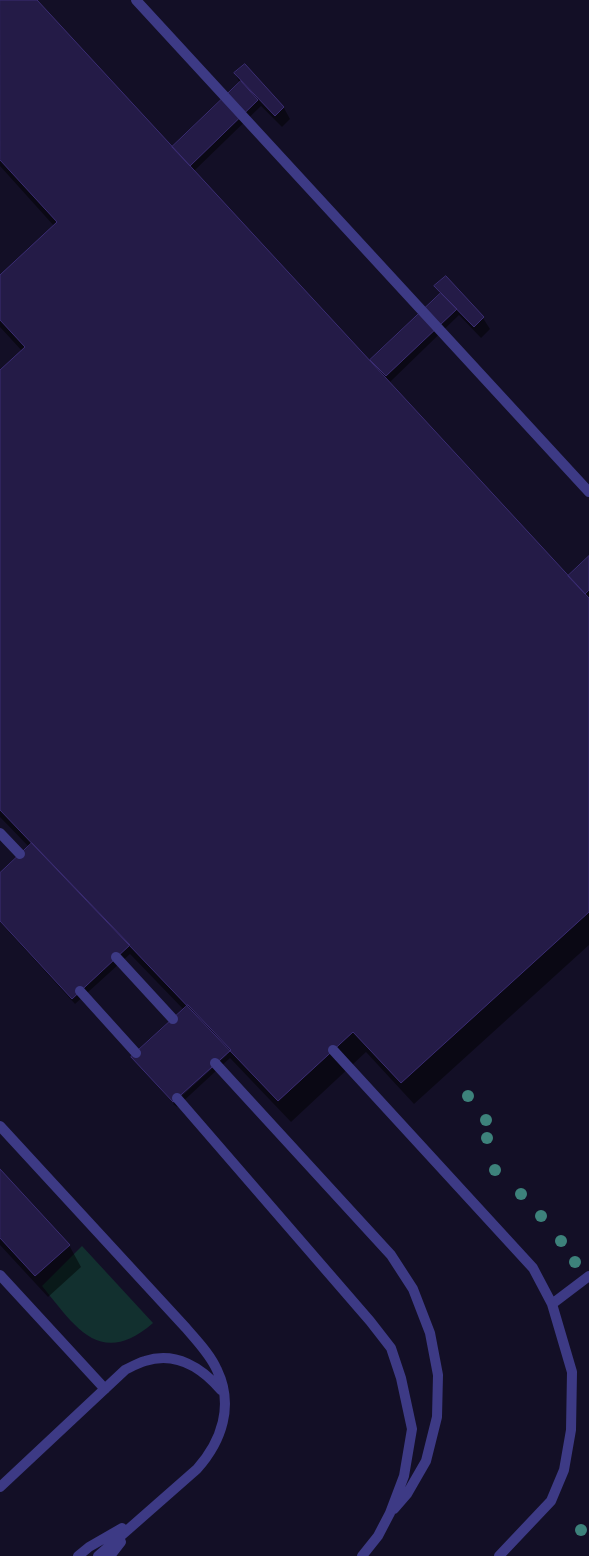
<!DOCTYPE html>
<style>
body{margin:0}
canvas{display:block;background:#130f26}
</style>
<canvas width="589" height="1556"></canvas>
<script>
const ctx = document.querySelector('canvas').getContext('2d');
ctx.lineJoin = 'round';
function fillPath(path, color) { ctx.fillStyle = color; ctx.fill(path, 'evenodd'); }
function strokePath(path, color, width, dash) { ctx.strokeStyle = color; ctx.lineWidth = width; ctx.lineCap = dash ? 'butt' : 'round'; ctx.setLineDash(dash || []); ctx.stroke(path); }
fillPath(new Path2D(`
 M82,1246L153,1323C100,1369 75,1326 42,1286Z`), '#12302f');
fillPath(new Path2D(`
 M0,0H35L172,149L240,83L235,74L245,65L284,108L290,119L282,127L261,106L193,172L370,361L441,295L436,286L483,318L490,329L481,338L459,315L390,382L569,577L589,557V945L414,1104L366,1052L291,1122L230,1058L177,1107L173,1104L227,1055L225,1053L172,1102L133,1057L184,1010L130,954L75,1004L0,922V874L29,847L0,817V371L22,351L0,327V276L54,226L0,166Z
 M0,1171L69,1245L81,1267L48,1297L0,1245Z`), '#0007');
const building = new Path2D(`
 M0,0H37L589,598V912L401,1083L353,1032L278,1101L0,810V370L25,347L0,320V275L57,222L0,160Z
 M245,64L284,107L275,116L234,73Z
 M241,81L258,100L190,166L172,147Z
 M446,276L484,317L474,327L434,286Z
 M441,293L457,309L386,376L370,360Z
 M589,556V590L585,594L568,576Z
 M32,843L130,945L72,999L0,921V873Z
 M188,1005L231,1050L173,1102L131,1057Z
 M0,1169L70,1245L35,1276L0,1238Z`);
fillPath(building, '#241b47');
strokePath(building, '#3b2d73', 1);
strokePath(new Path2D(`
 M136,0L589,492
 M0,833L20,854
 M116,957L173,1019
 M80,991L136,1053
 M333,1050L533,1268L552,1304L572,1372L571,1430L564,1470L551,1501L499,1556
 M215,1063L391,1255L413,1289L430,1333L438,1375L437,1417L426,1461L407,1494L394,1509
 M177,1098L370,1321L391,1348L401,1378L412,1429L404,1476L390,1513L378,1536L362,1556
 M0,1126L186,1328C197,1341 210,1354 217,1370C234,1405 222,1441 197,1469L98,1556
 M0,1275L105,1389
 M552,1304L589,1276
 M0,1487L125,1370C131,1367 138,1363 145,1361C176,1351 202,1368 221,1390
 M78,1556L89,1547L122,1528
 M110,1556L121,1542`), '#3d3a85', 10);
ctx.fillStyle = '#3d827b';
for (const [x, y] of [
 [468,1096],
 [486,1120],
 [487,1138],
 [495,1170],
 [521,1194],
 [541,1216],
 [561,1241],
 [575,1262],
 [581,1530]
]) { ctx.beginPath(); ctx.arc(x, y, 6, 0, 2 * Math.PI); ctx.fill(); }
</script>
